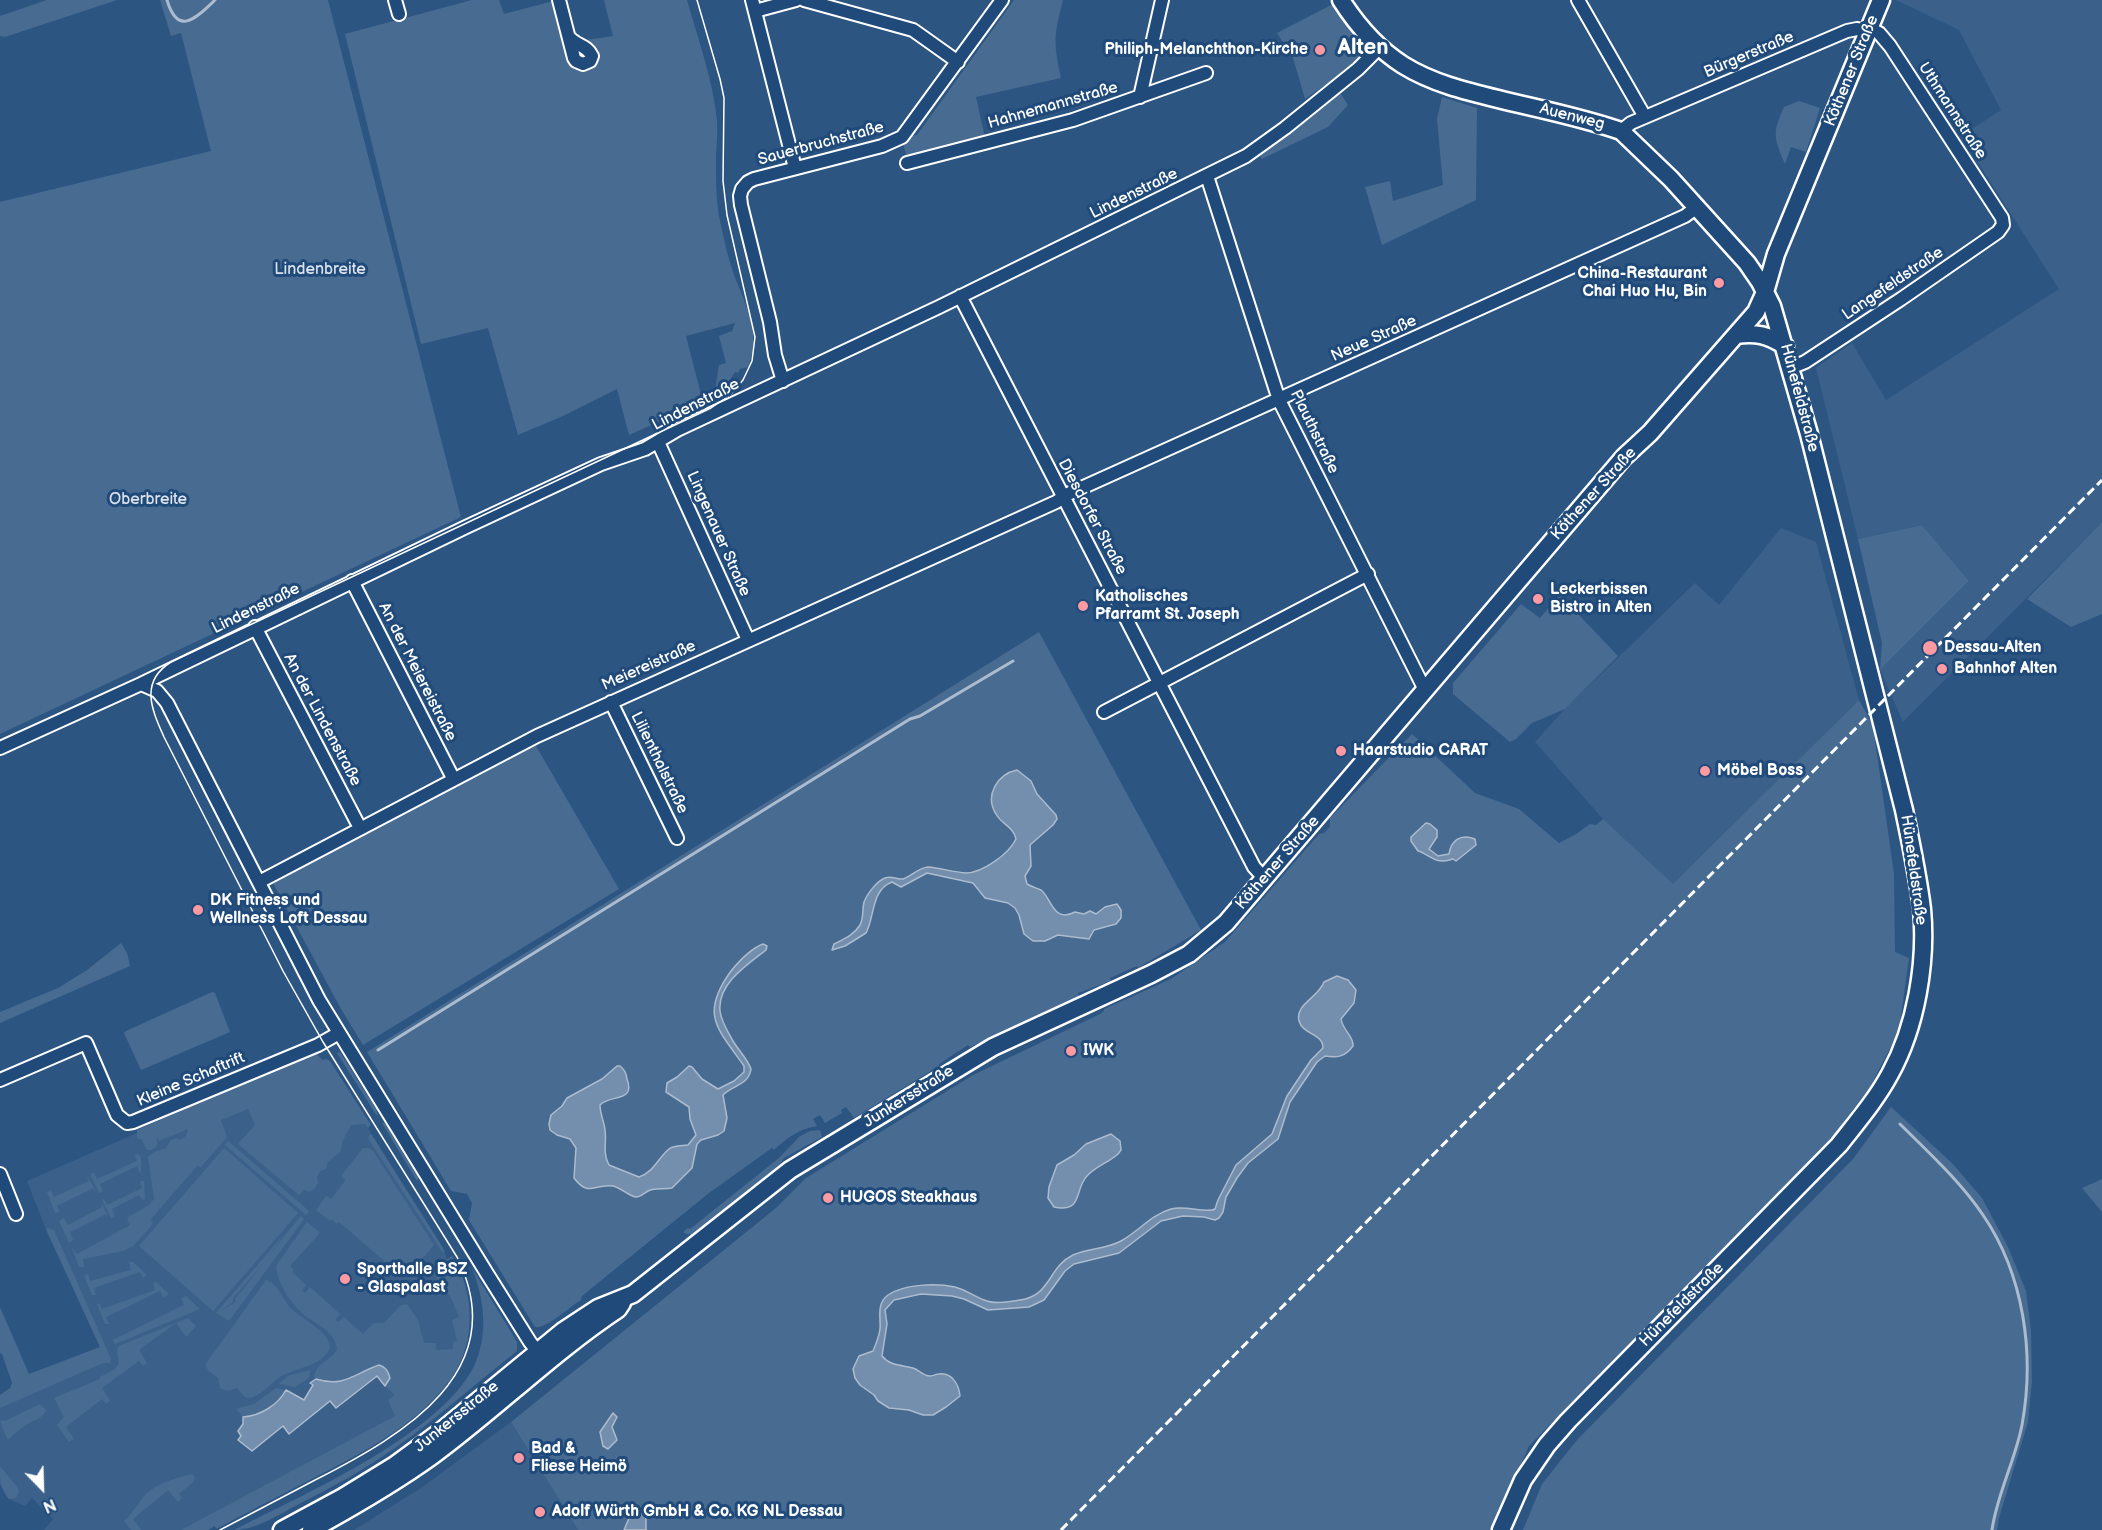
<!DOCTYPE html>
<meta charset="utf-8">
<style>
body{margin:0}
#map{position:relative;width:2102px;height:1530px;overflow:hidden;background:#2c5582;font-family:"Balsamiq Sans",sans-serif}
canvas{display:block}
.north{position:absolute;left:12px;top:1458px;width:60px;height:60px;-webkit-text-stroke:4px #1f4a7a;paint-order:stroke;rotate:157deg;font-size:16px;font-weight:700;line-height:24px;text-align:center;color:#fff}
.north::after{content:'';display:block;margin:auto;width:21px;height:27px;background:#fff;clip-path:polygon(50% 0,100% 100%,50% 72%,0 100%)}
</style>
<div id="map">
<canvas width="2102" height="1530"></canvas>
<div class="north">N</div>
</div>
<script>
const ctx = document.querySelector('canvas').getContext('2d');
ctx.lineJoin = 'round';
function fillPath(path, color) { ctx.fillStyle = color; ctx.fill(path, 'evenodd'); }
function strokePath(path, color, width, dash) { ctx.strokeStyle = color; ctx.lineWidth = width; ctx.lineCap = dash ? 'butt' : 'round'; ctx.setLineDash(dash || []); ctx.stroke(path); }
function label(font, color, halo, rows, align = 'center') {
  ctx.font = font + ' "Balsamiq Sans",sans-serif'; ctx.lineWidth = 6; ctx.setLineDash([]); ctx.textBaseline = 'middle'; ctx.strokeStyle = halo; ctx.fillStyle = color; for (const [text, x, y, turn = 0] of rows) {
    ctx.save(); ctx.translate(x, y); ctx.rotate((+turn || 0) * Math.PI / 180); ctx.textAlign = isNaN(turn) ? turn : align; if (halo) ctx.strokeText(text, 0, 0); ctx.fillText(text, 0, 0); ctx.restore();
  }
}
fillPath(new Path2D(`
 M1896,0H2102V522L1903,722L1880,670L1969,581L1922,525L1858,539L1816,368L1852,343L1886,400L2059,289L1961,136L2001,110L1959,30Z
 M1781,528L1816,542L1859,700L1673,885L1603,819L1535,742L1565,709L1695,583L1719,605Z
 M315,1052L322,1060L326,1059L330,1061L368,1128L443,1248L447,1259L450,1258L460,1285L459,1351L425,1400L203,1530H44L53,1519L32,1498L25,1506L9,1499L0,1485V1402L100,1347L47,1232L27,1181L137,1133V1130Z
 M511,1422L578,1530H354L421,1488Z`), '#3b618b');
fillPath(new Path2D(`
 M47,0H117L5,37L0,36V16Z
 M160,0H328L461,517L0,734V202L211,151L181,33L171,36Z
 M472,0H499L504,14L557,0L565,43L613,36L604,0H687C698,39 713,80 717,120C718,134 716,148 716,162C716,181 716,203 720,221C724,239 728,258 734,275C746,306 762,333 748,367L740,369L738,373L735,372L731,378L733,380L714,396L719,365L726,363L719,336L732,331L735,323L686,336L703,402L629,435L617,389L563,416L518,435L488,328L421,344L345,34Z
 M1014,0H1063C1054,35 1053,42 1061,78L976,97L985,138L918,156L906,154L903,143L909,136L917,135Z
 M1333,4L1343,19L1363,42L1361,60L1305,99L1293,58L1277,33Z
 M1339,91L1348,105L1328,127L1262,159L1260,156Z
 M1442,97L1477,108L1476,200L1382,245L1365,187L1390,181L1393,201L1443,185L1437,119Z
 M1799,101L1820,108L1806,152L1791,147L1785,164C1774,138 1772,133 1784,107Z
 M2102,522V614L2071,627L2027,599Z
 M1922,525L1969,581L1880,670L1882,643L1858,539Z
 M1560,595L1618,656L1565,709L1532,723L1516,739L1510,742L1453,694V683L1521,604L1540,618Z
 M1039,632L1201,930L1138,968L1137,966L1110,978L1111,981L1078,993L1079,996L970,1047L968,1045L939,1064V1066L854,1118L846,1107L841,1110L842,1113L825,1123L820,1115L813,1119L817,1126C801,1128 785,1139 774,1150L772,1148L709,1193L582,1296L581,1300C569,1307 547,1329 535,1327L469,1220L472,1203L467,1194L451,1191L367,1052Z
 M1859,700L1873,726L1894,874L1895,952L1909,958L1899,1031L1856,1114L1529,1446L1492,1530H578L511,1422L776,1208L806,1178L973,1075L1100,1014L1104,1011V1009L1171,979L1225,942L1319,834L1324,833L1330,827V818L1412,734L1475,793L1519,809L1559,843L1576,834L1590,824L1596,825L1603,819L1673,884Z
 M536,746L619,889L363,1045L341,1009L273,883L458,784Z
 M121,943L127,953L130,966L0,1023V1012L58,988L87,970Z
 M212,992L215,993L230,1032L141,1070L124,1033L126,1031Z
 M315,1052L322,1060L326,1059L330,1061L371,1125L368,1128L365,1124L351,1125L342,1142L341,1151L328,1162L326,1169L320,1171L317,1177L318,1183L315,1188L309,1192L304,1190L299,1195L238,1144L255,1125L248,1109L221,1120L227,1137L201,1167L197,1166L151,1219L153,1224L133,1246L123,1251L83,1259L84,1267H79L72,1248L77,1254L130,1225L127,1218L149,1205L154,1199L148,1157L154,1152L166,1148L171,1140L176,1138L180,1140L186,1136L188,1129L159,1141L157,1136V1146L152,1150H147L142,1140L137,1138V1130Z
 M340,1052L377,1110V1116L337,1053Z
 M1891,1107L1952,1163L1982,1198L2008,1247L2026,1291L2031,1330L2032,1381L2028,1422L1999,1518L1997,1530H1523L1542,1484L1577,1440L1853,1159Z
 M382,1123H385L419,1177L417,1181Z
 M820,1130L822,1137L784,1158L780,1164L691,1235L684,1233V1231L688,1228L690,1229L779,1158L800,1136L810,1131Z
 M371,1134L443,1248L445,1252L443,1253L371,1143L368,1137Z
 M228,1141L309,1211L306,1215L225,1145Z
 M224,1148L298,1213L213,1311L139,1246Z
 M363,1148H369L373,1151L434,1245L408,1275L392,1260L388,1264L339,1222L337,1224L332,1219L330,1221L316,1210L326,1196L331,1199L346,1180L341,1176Z
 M138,1154L141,1157V1172L140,1173L137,1166L100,1184L103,1191L99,1193L90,1174L94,1172L97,1179L137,1161L135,1155Z
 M87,1175L97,1193L93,1188L57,1206L60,1212L55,1213L47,1192L51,1190L54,1197L89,1181Z
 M2102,1179V1212L2082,1188Z
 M142,1181H144L145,1199L142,1200L139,1195L112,1209L115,1216L111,1218L102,1200L104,1199L107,1205L142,1188L140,1182Z
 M101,1201L109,1219L106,1214L70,1232L73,1240L69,1243L59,1221L64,1218L68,1225L102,1207Z
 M301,1216L304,1219L229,1321L216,1313L285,1233L263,1264L233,1298V1302L219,1312L236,1302L235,1299C258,1272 277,1243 301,1216Z
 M307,1222L320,1233L290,1266L294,1270L292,1272L306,1285L302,1290L305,1293L310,1287L340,1314L335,1320L338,1322L344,1317L363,1334L374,1323H384L401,1305L407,1304L418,1320L424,1343H436V1350L453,1349V1342L457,1341L452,1320L459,1317L451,1298L433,1273L434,1271L437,1274L441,1270L445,1273L448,1270L442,1263L452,1256C477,1295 476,1348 447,1384C414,1427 356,1456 310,1480C278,1496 247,1513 216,1529L215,1526L208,1530H181L395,1416L388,1400L395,1395L385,1386L388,1383L385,1367L379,1365C359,1371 335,1393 314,1377C316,1363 330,1361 337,1350C335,1332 321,1327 307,1317C292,1306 278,1285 276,1266Z
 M49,1228L54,1230L111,1359L110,1363H103L0,1408V1395L10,1388L12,1383L2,1354L0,1353V1307L29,1374L100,1347L46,1229Z
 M129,1262H133L147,1275L143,1278L140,1272L94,1288L96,1295H92L84,1276L88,1274L90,1281L131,1270Z
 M472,1268L517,1342V1351C476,1383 438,1418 395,1448C364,1470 331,1488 297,1505C278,1515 256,1530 234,1530C302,1495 440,1435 474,1366C489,1335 484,1298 472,1268Z
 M266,1280C278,1284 280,1294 287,1304C298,1319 328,1328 330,1347C323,1368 292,1367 277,1379C268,1387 260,1396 249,1398L245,1397L237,1388L228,1391L220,1388L218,1378L208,1370L205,1365Z
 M156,1282L169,1294L163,1298L160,1291L106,1317L109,1324H105L97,1304L99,1303L102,1309L155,1290L153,1283Z
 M186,1296L200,1309L115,1344L113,1340L184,1305L181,1298Z
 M188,1318L196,1326L186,1337L176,1323L139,1350L147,1363L143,1366L139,1361L102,1388L110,1401L106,1404L102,1399L66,1427L74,1439L69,1442L57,1425L64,1417L54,1398L100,1379V1377L115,1369L119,1363L117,1350L119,1346Z
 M310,1370L309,1378L295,1387L279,1384L288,1376Z
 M276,1388L286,1390C278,1405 260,1416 243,1417L236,1409L254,1404Z
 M40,1404L46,1410C42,1419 34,1420 26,1425C20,1428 14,1435 9,1439H7L0,1421L4,1420L5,1421Z
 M0,1466L18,1488L19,1492L16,1498L9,1499C0,1489 0,1479 0,1466Z
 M192,1474L195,1478L193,1482L179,1494L182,1498L178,1502L168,1490L133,1519L141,1530H131L124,1521C133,1513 138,1503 146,1494C156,1484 178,1477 192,1474Z`), '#486b92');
const water = new Path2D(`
 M1017,770L1031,781L1037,794L1056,815L1057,819L1053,825L1030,845L1031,866L1025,876L1027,884C1032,887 1037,888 1041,890C1051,897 1053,924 1075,912L1084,914L1090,911L1096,914L1105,907L1117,904L1121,910V918L1116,924L1094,930L1089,939L1058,935L1045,941H1033L1024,934L1019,915L1015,908L1008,903L985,898L973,883L927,873L901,887L892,882C871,890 875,916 866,933L845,946L832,950L834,944C844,939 854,935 860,925C864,917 862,910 864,902C867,894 877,881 885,878C892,875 896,880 903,879C912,876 918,868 928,867C940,868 953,872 966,873C982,873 1009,854 1016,839C1013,826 1002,825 996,814C984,795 998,774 1017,770Z
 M1426,823L1430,824L1437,830V837L1429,849L1438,856L1449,854C1451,841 1460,833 1475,839L1476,845L1456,861L1453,859C1450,860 1446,861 1443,861C1434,862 1426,853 1418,851L1411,841V837Z
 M763,944L767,946L766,950C748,964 717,984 720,1011C721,1021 728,1032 733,1041C739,1051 747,1058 751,1069C749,1085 733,1085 723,1095L727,1118L724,1131L718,1135L701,1140L697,1144L692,1168L672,1188C664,1190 656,1187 648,1191C644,1193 640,1198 635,1197C628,1195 621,1188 613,1186C595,1183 589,1198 574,1178L576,1148L570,1139L557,1135L550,1130L549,1124L551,1115L562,1106L567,1098L602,1079L617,1066H620C625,1070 626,1073 627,1079C636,1103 610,1094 600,1105C600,1114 604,1121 605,1130C607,1143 602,1152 609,1165L639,1177C654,1172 658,1158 669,1149C674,1145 682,1146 688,1145L696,1135L690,1119L689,1107L666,1092L667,1083L677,1077L689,1066L692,1067L702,1079L718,1089L734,1081L744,1072V1066C718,1029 699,1015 731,971C740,960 750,949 763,944Z
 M1337,976L1348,980L1356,990L1354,1003L1341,1019C1343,1031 1354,1036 1353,1046C1345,1057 1337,1058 1325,1056L1317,1062L1290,1102L1278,1139L1248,1163L1237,1178L1226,1197L1223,1212L1219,1218L1215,1220L1204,1217L1183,1216L1161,1221L1119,1253L1074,1264L1065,1271L1044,1300L1029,1307L988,1310L964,1299L952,1296L921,1294L894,1300L885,1310L887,1324L882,1356C890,1366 902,1365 913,1368C919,1370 923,1376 930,1376C935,1376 935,1374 939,1374C952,1372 959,1385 960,1396L946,1407L933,1415H923L909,1410L889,1408L878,1401L874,1395L860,1385L855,1378L853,1369L859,1356L873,1351C876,1344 879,1337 880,1329C881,1317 876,1304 888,1295C904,1284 936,1283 955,1287C966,1290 974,1296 984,1300C993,1304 1010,1302 1020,1300C1051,1296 1048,1267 1073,1255C1089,1248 1107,1249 1121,1241C1139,1231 1151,1215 1171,1209C1186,1205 1206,1214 1215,1209L1218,1200L1236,1165L1272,1134L1287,1096L1311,1060L1323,1048C1323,1033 1303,1035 1299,1021C1295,1004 1318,998 1324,982Z
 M1111,1134L1120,1141L1121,1150L1118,1154C1108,1163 1096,1166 1087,1176C1074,1189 1084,1213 1054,1207L1048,1198L1049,1187L1057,1165L1074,1155L1086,1144Z
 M379,1365C386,1367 388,1371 390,1378L385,1386L377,1376L336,1408L330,1401L289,1434L283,1426L252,1451L238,1440L241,1436L238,1431L243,1424V1417C260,1416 278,1405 286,1390L304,1400L313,1385L310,1383L316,1379C344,1388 355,1373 379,1365Z
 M613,1413L617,1417L612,1427L617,1440L608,1449L603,1446L600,1432Z
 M632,1511L646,1514V1530H624Z`);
fillPath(water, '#748fad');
strokePath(water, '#acbcce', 1.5);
strokePath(new Path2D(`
 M167,0C178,37 196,18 215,0
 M378,1050L910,719L920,716L1013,661
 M1900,1124C1929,1153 1960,1181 1983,1215C2024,1275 2035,1354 2022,1425C2015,1461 1997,1494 1992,1530`), '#acbcce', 3);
const minor = new Path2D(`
 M395,0L399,14
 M559,0L574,58L576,61L583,64L590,61L592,56C587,45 577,46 570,38
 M752,0L795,168
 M804,0L913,30L958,62
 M1578,0L1645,117
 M755,11L796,0
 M1140,97L1162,0
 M1621,131L1631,123L1847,31L1857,29L1867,32
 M907,163L1073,120L1206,73
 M1207,176L1279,400L1425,690
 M960,296C1057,487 1157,676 1254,867L1265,879
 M1790,368L1805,362L1901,299L1998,232L2003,225L2002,218L1890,46L1879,33L1869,28
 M783,381L775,355L770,322L741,205L740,196L742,189L748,182L754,179L882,146L902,137L1002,0
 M658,442L748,640
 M352,581L453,778
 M255,627L360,828
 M141,684L157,691L167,703L319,1000L486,1272L530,1342L542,1357
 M611,702L677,838
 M1104,712L1368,574
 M0,748L141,684L466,527L601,464L645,449L677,430L939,307L1246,156L1285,128L1358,69L1380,47
 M259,882L537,736L1056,502L1068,494L1685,216L1697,207
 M0,1080L86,1043L117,1115L127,1123L133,1122L318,1045L339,1033
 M0,1174L16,1214`);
const secondary = new Path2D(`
 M1341,0C1357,25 1378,49 1403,65C1432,83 1465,91 1498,99C1539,109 1581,117 1621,131L1671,179L1747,263L1760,282L1772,306L1809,434L1904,810C1911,843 1918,876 1922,909C1927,963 1916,1027 1890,1074C1876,1100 1857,1122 1839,1145L1568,1421L1547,1445L1523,1480L1501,1530
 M1736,335C1756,332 1768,335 1785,346
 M282,1530L343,1497L395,1465L440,1432L563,1331L598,1308L633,1294L790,1170L993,1047L1151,974L1189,954L1226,923L1624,457L1650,433L1756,312L1765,292L1776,254L1881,0
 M311,1530C353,1507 393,1484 432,1456C496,1409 552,1353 618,1309L622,1303`);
strokePath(minor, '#fff', 16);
strokePath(secondary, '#fff', 21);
strokePath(minor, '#1f4a7a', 12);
strokePath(secondary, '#1f4a7a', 16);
strokePath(new Path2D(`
 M220,1530C252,1513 285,1496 317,1479C403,1435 514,1371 457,1257L323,1042L283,971L164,737C152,710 139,682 171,662L711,408L731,394L743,380L752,361L755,337L727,215L723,181L724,98L720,79L697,0`), '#fff', 1.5);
strokePath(new Path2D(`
 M1061,1530L2102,480`), '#fff', 3, [9, 4.5]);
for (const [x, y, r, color] of [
 [1320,50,6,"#ff9aa2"],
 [1719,283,6,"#ff9aa2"],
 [1538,599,6,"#ff9aa2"],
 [1083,606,6,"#ff9aa2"],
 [1930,648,8,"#ff9aa2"],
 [1942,669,6,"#ff9aa2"],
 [1341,751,6,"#ff9aa2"],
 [1705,771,6,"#ff9aa2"],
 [198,910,6,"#ff9aa2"],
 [1071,1051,6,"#ff9aa2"],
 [828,1198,6,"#ff9aa2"],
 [345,1279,6,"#ff9aa2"],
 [519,1458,6,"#ff9aa2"],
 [540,1512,6,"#ff9aa2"]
]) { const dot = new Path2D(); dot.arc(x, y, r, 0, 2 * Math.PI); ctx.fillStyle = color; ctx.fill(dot); strokePath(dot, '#1f4a7a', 2); }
label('bold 16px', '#fff', '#1f4a7a', [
 ["Philiph-Melanchthon-Kirche",1308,50,"right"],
 ["China-Restaurant",1707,274,"right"],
 ["Chai Huo Hu, Bin",1707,292,"right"],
 ["Leckerbissen",1550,590],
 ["Bistro in Alten",1550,608],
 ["Katholisches",1095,597],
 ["Pfarramt St. Joseph",1095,615],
 ["Dessau-Alten",1944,648],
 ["Bahnhof Alten",1954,669],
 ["Haarstudio CARAT",1353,751],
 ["Möbel Boss",1717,771],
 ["DK Fitness und",210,901],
 ["Wellness Loft Dessau",210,919],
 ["IWK",1083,1051],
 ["HUGOS Steakhaus",840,1198],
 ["Sporthalle BSZ",357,1270],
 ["- Glaspalast",357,1288],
 ["Bad &",531,1449],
 ["Fliese Heimö",531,1467],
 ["Adolf Würth GmbH & Co. KG NL Dessau",552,1512]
], 'left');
label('16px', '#fff', '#1f4a7a', [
 ["Bürgerstraße",1749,55,-23],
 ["Köthener Straße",1852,71,-68],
 ["Hahnemannstraße",1053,106,-16],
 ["Uthmannstraße",1952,111,57],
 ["Auenweg",1572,117,14],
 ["Sauerbruchstraße",821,144,-15],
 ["Lindenstraße",1134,194,-26],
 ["Langefeldstraße",1893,284,-34],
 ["Neue Straße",1374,339,-24],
 ["Hünefeldstraße",1799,398,75],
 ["Lindenstraße",696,405,-27],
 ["Plauthstraße",1314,432,64],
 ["Köthener Straße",1594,494,-48],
 ["Diesdorfer Straße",1092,517,62],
 ["Lingenauer Straße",718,534,66],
 ["Lindenstraße",256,609,-26],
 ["Meiereistraße",649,666,-24],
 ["An der Meiereistraße",417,672,63],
 ["An der Lindenstraße",322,720,62],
 ["Lilienthalstraße",659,763,64],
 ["Köthener Straße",1278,863,-49],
 ["Hünefeldstraße",1913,870,82],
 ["Kleine Schaftrift",191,1080,-23],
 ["Junkersstraße",909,1097,-32],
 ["Hünefeldstraße",1682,1305,-45],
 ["Junkersstraße",457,1417,-39]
]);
label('16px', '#dae1e9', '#1f4a7a', [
 ["Lindenbreite",320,270],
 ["Oberbreite",148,500]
]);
label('bold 22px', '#fff', '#1f4a7a', [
 ["Alten",1363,48]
]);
</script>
